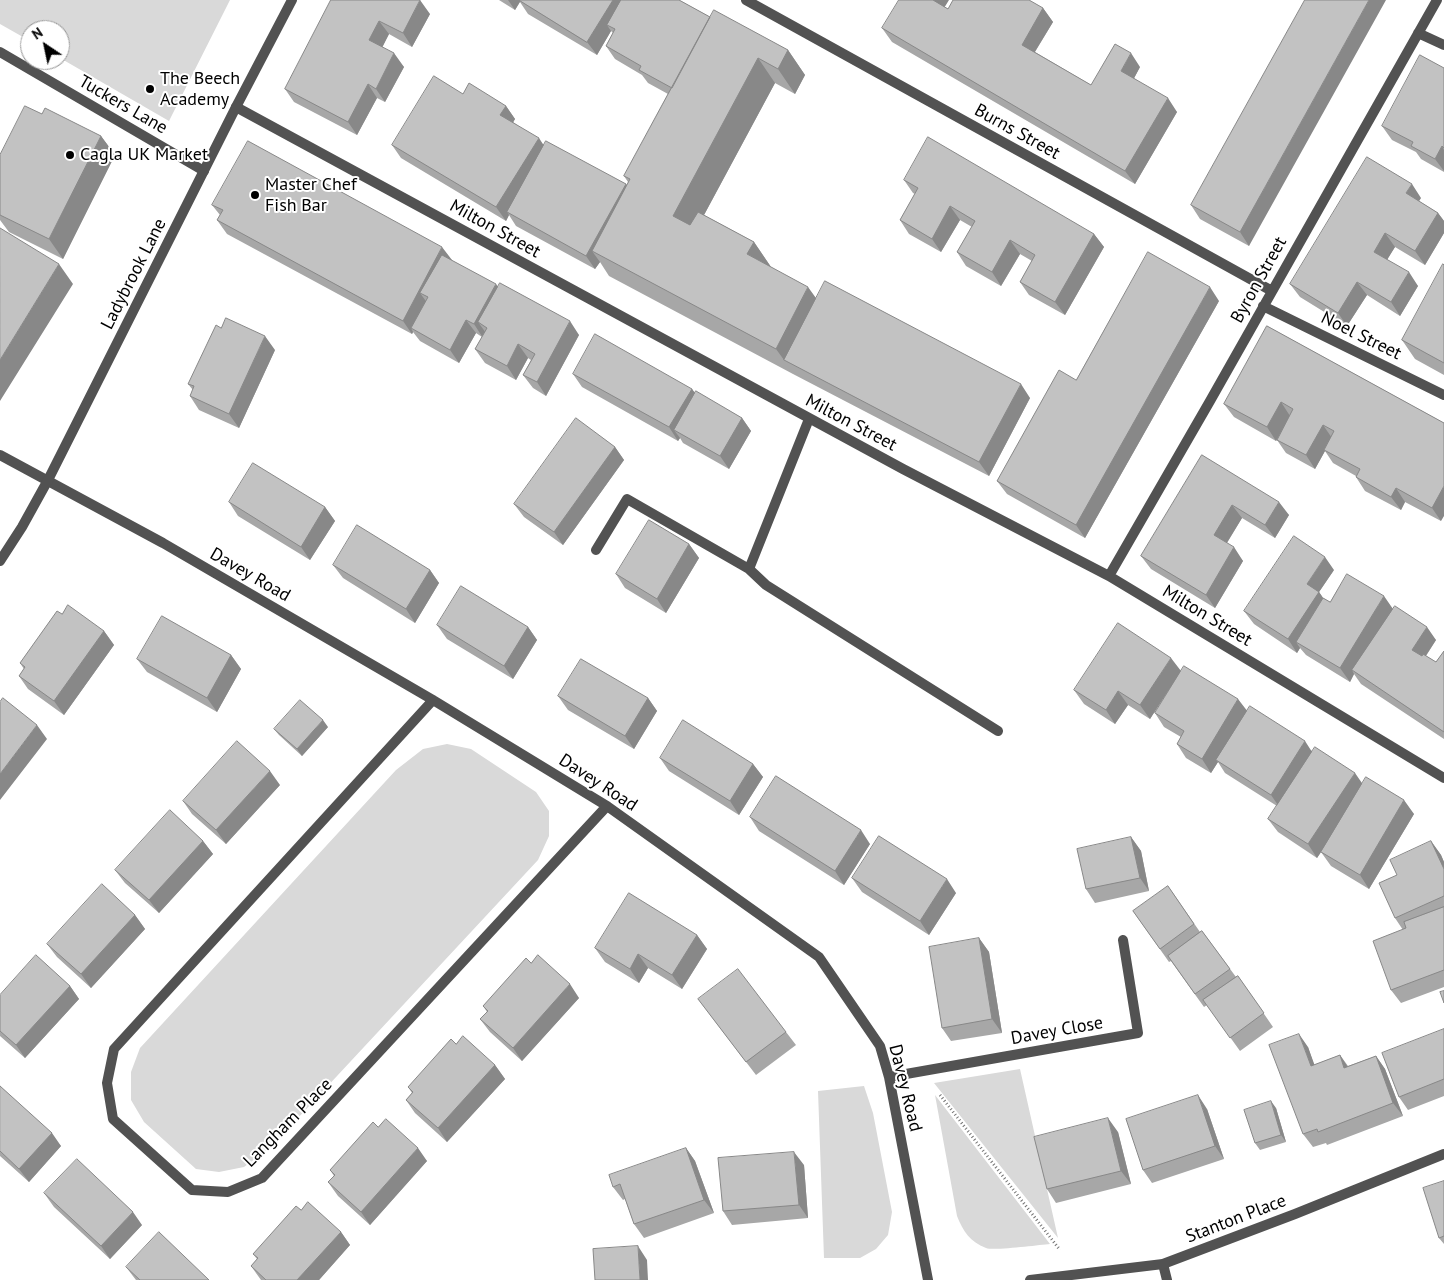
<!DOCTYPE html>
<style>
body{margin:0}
#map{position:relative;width:1444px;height:1280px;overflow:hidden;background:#fff;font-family:"PT Sans",sans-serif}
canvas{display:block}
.north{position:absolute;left:20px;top:20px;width:50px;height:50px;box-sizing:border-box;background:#fff;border:1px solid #999;border-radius:50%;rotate:326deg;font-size:14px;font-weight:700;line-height:20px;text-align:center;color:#000}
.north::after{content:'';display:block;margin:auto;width:18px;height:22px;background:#000;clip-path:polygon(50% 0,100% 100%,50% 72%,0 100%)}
</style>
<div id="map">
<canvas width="1444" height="1280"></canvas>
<div class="north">N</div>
</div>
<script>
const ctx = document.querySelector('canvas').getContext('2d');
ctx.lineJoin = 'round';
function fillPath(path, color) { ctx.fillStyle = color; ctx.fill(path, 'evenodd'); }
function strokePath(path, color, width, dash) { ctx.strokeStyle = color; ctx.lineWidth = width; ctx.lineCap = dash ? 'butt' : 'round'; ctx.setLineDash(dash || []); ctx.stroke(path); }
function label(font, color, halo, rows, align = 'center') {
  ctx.font = font + ' "PT Sans",sans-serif'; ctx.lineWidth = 4; ctx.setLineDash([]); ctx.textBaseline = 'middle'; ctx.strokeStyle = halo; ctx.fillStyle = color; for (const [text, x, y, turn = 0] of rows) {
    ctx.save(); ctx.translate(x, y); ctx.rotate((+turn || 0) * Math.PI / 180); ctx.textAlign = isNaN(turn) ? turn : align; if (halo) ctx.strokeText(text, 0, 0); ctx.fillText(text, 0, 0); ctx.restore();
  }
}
fillPath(new Path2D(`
 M0,0H230L169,121L60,58V30H30V41L0,24Z
 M447,744L471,749L536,792L549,811V836L538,860L270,1148L244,1167L219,1172L196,1169L144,1122L131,1100V1072L140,1048L396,770L423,749Z
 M1020,1069L1058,1238L934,1083Z
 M864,1086L873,1113L892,1212L888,1235L876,1249L860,1258H824L818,1091Z
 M935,1095L1050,1244C1038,1245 994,1251 986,1248C970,1242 963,1231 957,1216Z`), '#d9d9d9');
strokePath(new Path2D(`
 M940,1095L1060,1250`), '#747474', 3, [1, 2.5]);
strokePath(new Path2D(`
 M809,419L749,569L766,585L998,731
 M596,550L627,499L749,569
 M1163,1264L1167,1280`), '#525252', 10);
strokePath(new Path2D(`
 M746,0L1272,291
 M1418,33L1444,45
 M0,52L204,171
 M236,107L903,469L1109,576L1444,778
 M1263,306L1444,395
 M0,455L163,543L433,700L607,806L819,957L880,1046L889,1077L928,1280
 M1109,576L1210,401L1437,0
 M433,700L114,1049L107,1083L113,1119L192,1190L228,1192L262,1178L607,806
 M889,1077L1138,1033L1123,940
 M1030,1280L1163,1264L1295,1214L1444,1154`), '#525252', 10);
strokePath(new Path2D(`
 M0,561L22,527L48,480L236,107L292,0`), '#525252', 10);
fillPath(new Path2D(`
 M331,0L430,14L412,47L389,34L382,47L404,67L385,102L377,98L357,135L294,102L285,89Z
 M499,0H679L710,17L788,50L805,75L795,94L775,83L704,215L754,242L771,267L816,298L1030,398L989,476L793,374L609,276L600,262L595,269L516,226L509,215L506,221L401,158L392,145L463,94L506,106L515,119L513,122L544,145L626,184L627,185L628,182L624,176L668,94L648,83L642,75L615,59L606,46L613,33L611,31L597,55L528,14L520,2L515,10Z
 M1305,0L1249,246L1200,219L1191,205Z
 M945,7L948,9L1043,8L1053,22L1035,52L1091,85L1140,67L1134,78L1177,112L1135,184L892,42L882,28Z
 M1444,68V172L1421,159L1416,152L1392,140L1382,126Z
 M42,114L101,136L115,155L63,259L9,232L0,220V155Z
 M904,180L1094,234L1104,247L1065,315L1029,295L1020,282L1032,261L1020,254L1001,286L966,266L957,252L972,227L960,220L941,252L909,234L900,220L915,194L913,193Z
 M1421,198L1419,201L1438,213L1444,221V233L1425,265L1395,247L1387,259L1418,286L1400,316L1367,295L1347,326L1300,297L1290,284Z
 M212,205L451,260L579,335L546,396L533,388L523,375L531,360L528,358L516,380L485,363L475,349L482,337L476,333L459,363L420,341L413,332L412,334L227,234L217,220L220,215Z
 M1444,265V375L1415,359L1402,340Z
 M1219,301L1085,538L1007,494L997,481L1076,380Z
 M1267,326L1444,423L1441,521L1405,502L1401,510L1365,491L1356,477V476L1333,463L1325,451L1315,469L1286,453L1277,440L1276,441L1234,417L1224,404Z
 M275,350L239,428L199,410L190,396L193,390L188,384Z
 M573,374L692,389L695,393L742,418L751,431L729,469L683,443L680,438L678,441L582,387Z
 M615,447L624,460L563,545L524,517L514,504Z
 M1202,455L1289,515L1275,538L1242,518L1227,543L1243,561L1215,608L1151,569L1141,556Z
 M229,502L325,507L335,521L310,560L238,516Z
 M689,544L699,558L666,613L625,588L616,574Z
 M333,565L430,570L439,583L415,623L343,578Z
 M1334,570L1319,592L1323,598L1330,602L1393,609L1436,640L1426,656L1436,662L1444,651V739L1361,684L1354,674L1350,682L1306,655L1300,648L1297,653L1254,624L1244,611Z
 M62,614L104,631L114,645L64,715L28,689L19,676L24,669L20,663Z
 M437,625L528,627L537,640L513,679L447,639Z
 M231,655L241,669L217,712L147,672L137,659Z
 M1180,671L1312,751L1362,784L1414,814L1369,889L1331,866L1321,852L1326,845L1317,858L1278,832L1268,819L1277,806L1225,773L1218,762L1211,773L1186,758L1177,744L1181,737L1164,727L1155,713L1177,676L1150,719L1128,705L1115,724L1084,704L1074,690Z
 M558,696L648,698L657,711L634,749L568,710Z
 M328,727L302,756L279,735L274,729Z
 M660,758L753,764L763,777L739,815L669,771Z
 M280,785L226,844L192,814L183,801Z
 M750,817L870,844L844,885L759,831Z
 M1131,837L1141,851L1149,891L1095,903L1086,889Z
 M203,841L213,854L159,913L125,883L115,870Z
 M1431,841L1441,855L1444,862V987L1401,1003L1391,990L1403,930L1395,918L1397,875Z
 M852,878L956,893L929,935L862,892Z
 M1168,886L1200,932L1202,931L1236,977L1238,976L1273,1027L1240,1051L1207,1005L1204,1007L1171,961L1169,962L1133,911Z
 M135,915L145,929L91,988L57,957L47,944Z
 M697,935L707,949L682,989L648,968L639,983L605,962L595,948Z
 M979,938L989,952L1002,1033L951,1041L942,1028Z
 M531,963L579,998L522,1061L490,1032L480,1019L487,1012L483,1006Z
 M70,986L79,999L25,1058L0,1036V995Z
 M698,999L786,1032L796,1045L756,1075Z
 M1444,1029V1096L1408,1110L1399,1097Z
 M456,1044L495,1065L505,1079L447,1142L415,1113L406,1100L412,1093L408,1087Z
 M1308,1047L1314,1065L1340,1055L1348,1066L1376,1056L1385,1069L1403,1116L1327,1145L1326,1143L1313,1147L1303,1134Z
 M0,1086L61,1146L29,1182L0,1156Z
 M1276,1108L1286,1142L1260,1150L1255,1143Z
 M1207,1109L1224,1159L1152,1183L1143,1170Z
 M378,1127L427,1161L370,1225L338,1196L328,1182L334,1176L330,1170Z
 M1118,1132L1131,1184L1056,1203L1047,1189Z
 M686,1148L695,1161L714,1213L644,1238L634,1224L625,1199L623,1200L613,1187Z
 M804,1165L808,1218L732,1225L723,1211Z
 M1444,1181V1244L1439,1238Z
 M44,1193L142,1225L110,1259L54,1207Z
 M341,1232L350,1245L319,1280H261L251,1266L257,1259L253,1254Z
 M126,1267L209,1280H136Z`), '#a7a7a7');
fillPath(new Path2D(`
 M420,0L430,14L412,47L403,33Z
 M508,0H521L515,10Z
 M613,0H630L607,25L611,31L597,55L587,42Z
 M932,0H949L941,13Z
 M1369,0H1386L1249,246L1240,232Z
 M1043,8L1053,22L1031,58L1022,45Z
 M379,21L389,34L379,54L369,40Z
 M788,50L805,75L795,94L778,69Z
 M394,53L404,67L385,102L376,89Z
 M1131,53L1140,67L1131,84L1121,71Z
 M758,58L775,83L690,241L673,216Z
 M368,84L377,98L357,135L348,122Z
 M1168,98L1177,112L1135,184L1125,171Z
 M506,106L515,119L510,128L500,115Z
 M101,136L115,155L63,259L49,239Z
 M539,138L548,152L507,212L509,215L506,221L496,207Z
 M1442,146L1444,150V171L1435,159Z
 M626,184L635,198L592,251L600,262L595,269L586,256Z
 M1412,184L1421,198L1415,207L1406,193Z
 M950,206L960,220L941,252L932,239Z
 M1438,213L1444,221V233L1425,265L1415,251Z
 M1385,233L1395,247L1384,265L1374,252Z
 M1094,234L1104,247L1065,315L1055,302Z
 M1010,240L1020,254L1001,286L992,272Z
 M754,242L771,267L747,254Z
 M442,247L452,260L428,297L420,293L428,304L411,328L413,332L412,334L403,321Z
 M59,264L73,284L0,401V360Z
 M1409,272L1418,286L1400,316L1391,302Z
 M1357,282L1367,295L1347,326L1338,313Z
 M496,284L506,298L487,328L478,322L486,333L483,338L474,324Z
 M808,287L826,312L784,360L776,349Z
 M1210,287L1219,301L1085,538L1076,525Z
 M466,320L476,333L459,363L450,350Z
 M570,321L579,335L546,396L537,382Z
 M265,336L275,350L239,428L229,414Z
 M518,344L528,358L516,380L507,366Z
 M1021,384L1030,398L989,476L979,462Z
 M692,389L701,402L674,430L680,438L678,441L669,427Z
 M1281,402L1290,416L1276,441L1267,427Z
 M742,418L751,431L729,469L720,456Z
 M1323,425L1332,438L1324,450L1325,451L1315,469L1306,455Z
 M615,447L624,460L563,545L554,532Z
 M1444,486V516L1441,521L1432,508Z
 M1396,488L1405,502L1401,510L1391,497Z
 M1279,502L1289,515L1275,538L1265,525Z
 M1232,505L1242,518L1223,549L1214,535Z
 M325,507L335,521L310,560L301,547Z
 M689,544L699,558L666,613L657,599Z
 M1234,547L1243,561L1215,608L1206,595Z
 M1325,557L1334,570L1319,592L1328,605L1296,642L1300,648L1297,653L1288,639L1307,584Z
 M430,570L439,583L415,623L406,609Z
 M1384,596L1393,609L1352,670L1354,674L1350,682L1340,668Z
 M528,627L537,640L513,679L504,666Z
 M1427,627L1436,640L1421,663L1412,650Z
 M104,631L114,645L64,715L54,701Z
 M231,655L241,669L217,712L207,698Z
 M1171,658L1181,671L1150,719L1140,705Z
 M1118,691L1128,705L1115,724L1106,710Z
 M648,698L657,711L634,749L625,736Z
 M1238,699L1248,712L1216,760L1218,762L1211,773L1202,759Z
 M323,720L328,727L302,756L297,749Z
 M37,725L47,739L0,800V774Z
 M1305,741L1314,755L1280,808L1271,795Z
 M753,764L763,777L739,815L730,801Z
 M270,771L280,785L226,844L216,830Z
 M1355,773L1364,786L1317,858L1308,844Z
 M1404,800L1414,814L1369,889L1360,875Z
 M861,830L870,844L844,885L835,871Z
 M1131,837L1141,851L1149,891L1140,878Z
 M203,841L213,854L159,913L149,900Z
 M1431,841L1441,855L1444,862V869Z
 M947,879L956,893L929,935L920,921Z
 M135,915L145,929L91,988L81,974Z
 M697,935L707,949L682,989L672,975Z
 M979,938L989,952L1002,1033L992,1019Z
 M638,954L648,968L639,983L630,969Z
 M570,984L579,998L522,1061L513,1048Z
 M70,986L79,999L25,1058L16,1045Z
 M1299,1034L1308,1047L1320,1080L1311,1066Z
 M1340,1055L1349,1069L1344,1068Z
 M1376,1056L1385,1069L1403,1116L1393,1103Z
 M495,1065L505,1079L447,1142L438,1128Z
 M1198,1095L1207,1109L1224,1159L1215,1146Z
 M1271,1101L1276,1108L1286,1142L1281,1135Z
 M1108,1118L1118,1132L1131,1184L1121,1171Z
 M52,1133L61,1146L29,1182L19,1169Z
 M418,1148L427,1161L370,1225L361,1212Z
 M686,1148L695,1161L714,1213L704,1200Z
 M794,1152L804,1165L808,1218L799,1205Z
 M133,1212L142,1225L110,1259L101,1246Z
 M341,1232L350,1245L319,1280H297Z
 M638,1246L647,1260L648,1280H640Z`), '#888');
const building = new Path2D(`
 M331,0H420L403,33L379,21L369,40L394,53L376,89L368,84L348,122L285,89Z
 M519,0H613L587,42Z
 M621,0H679L710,17L672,88L639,70L641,66L606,46L615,29L607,25Z
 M899,0H933L948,9L953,0H1029L1043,8L1022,45L1091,85L1115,44L1131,53L1121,71L1168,98L1125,171L882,28Z
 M1305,0H1369L1240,232L1191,205Z
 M714,10L788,50L778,69L758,58L673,216L690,225L698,212L754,242L747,254L808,287L776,349L592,251L630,179L624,176Z
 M1420,55L1444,68V148L1442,146L1435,159L1411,146L1413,142L1382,126Z
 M434,76L463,94L469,83L506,106L500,115L539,138L496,207L392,145Z
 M25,106L42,114L45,108L101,136L49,239L0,215V155Z
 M928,137L1094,234L1055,302L1020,282L1035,255L1010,240L992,272L957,252L975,221L950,206L932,239L900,220L918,188L904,180Z
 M248,141L442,247L403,321L217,220L223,210L212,205Z
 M546,141L626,184L586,256L507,212Z
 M1367,157L1412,184L1406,193L1438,213L1415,251L1385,233L1374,252L1409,272L1391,302L1357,282L1338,313L1290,284Z
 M0,228L59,264L0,360Z
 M1148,252L1210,287L1076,525L997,481L1059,370L1076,380Z
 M442,255L496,284L474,324L466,320L450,350L411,328L428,297L420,293Z
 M1443,264L1444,265V363L1402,340Z
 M825,281L1021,384L979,462L784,360Z
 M500,283L570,321L537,382L523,375L535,354L525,348L518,344L507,366L475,349L487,328L478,322Z
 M226,318L265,336L229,414L190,396L194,386L188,384L216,325L221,328Z
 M1267,326L1444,423V486L1432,508L1396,488L1391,497L1356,477L1360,469L1324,450L1334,431L1323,425L1306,455L1277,440L1293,409L1281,402L1267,427L1224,404Z
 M595,334L692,389L669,427L573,374Z
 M696,391L742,418L720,456L674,430Z
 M576,418L615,447L554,532L514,504Z
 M1202,455L1279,502L1265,525L1232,505L1214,535L1234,547L1206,595L1141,556Z
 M253,463L325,507L301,547L229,502Z
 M649,520L689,544L657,599L616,574Z
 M357,525L430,570L406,609L333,565Z
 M1294,536L1325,557L1307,584L1319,592L1288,639L1244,611Z
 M1347,574L1384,596L1340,668L1296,642L1323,598L1330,602Z
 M461,586L528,627L504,666L437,625Z
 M68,605L104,631L54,701L19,676L25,667L20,663L57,611L62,614Z
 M1395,606L1427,627L1412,650L1422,656L1423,654L1436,662L1444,651V732L1352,670Z
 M162,616L231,655L207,698L137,659Z
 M1118,623L1171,658L1140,705L1118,691L1106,710L1074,690Z
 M581,659L648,698L625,736L558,696Z
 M1184,666L1238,699L1202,759L1177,744L1184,731L1155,713Z
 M3,698L37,725L0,774V702Z
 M300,700L323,720L297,749L274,729Z
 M1250,706L1305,741L1271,795L1216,760Z
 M683,720L753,764L730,801L660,758Z
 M237,741L270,771L216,830L183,801Z
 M1315,747L1355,773L1308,844L1268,819Z
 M776,776L861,830L835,871L750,817Z
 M1366,777L1404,800L1360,875L1321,852Z
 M170,810L203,841L149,900L115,870Z
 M879,836L947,879L920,921L852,878Z
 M1131,837L1140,878L1086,889L1077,849Z
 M1431,841L1444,869V896L1395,918L1379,883L1397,875L1390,860Z
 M102,884L135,915L81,974L47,944Z
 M1168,886L1194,924L1160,949L1133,911Z
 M629,893L697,935L672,975L638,954L630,969L595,948Z
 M1444,907V970L1391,990L1373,941L1406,928L1404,922Z
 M1202,931L1230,969L1195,994L1168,956Z
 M979,938L992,1019L942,1028L929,947Z
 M36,955L70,986L16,1045L0,1031V995Z
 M538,955L570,984L513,1048L480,1019L488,1011L483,1006L526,958L531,963Z
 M738,969L786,1032L746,1062L698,999Z
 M1238,976L1264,1013L1230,1038L1203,1000Z
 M1444,991V1003L1440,992Z
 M1444,1029V1079L1399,1097L1382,1053Z
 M1299,1034L1311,1066L1340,1055L1344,1068L1376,1056L1393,1103L1318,1132L1317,1129L1303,1134L1269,1045Z
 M463,1036L495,1065L438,1128L406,1100L413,1092L408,1087L451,1039L456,1044Z
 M0,1086L52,1133L19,1169L0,1151Z
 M1198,1095L1215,1146L1143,1170L1126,1119Z
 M1271,1101L1281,1135L1255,1143L1244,1110Z
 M1108,1118L1121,1171L1047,1189L1034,1137Z
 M386,1119L418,1148L361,1212L328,1182L335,1175L330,1170L373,1122L378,1127Z
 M686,1148L704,1200L634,1224L620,1184L613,1187L609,1175Z
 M794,1152L799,1205L723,1211L718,1158Z
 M77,1159L133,1212L101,1246L44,1193Z
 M1444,1181V1236L1439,1238L1423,1188Z
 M308,1202L341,1232L297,1280H266L251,1266L258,1258L253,1254L296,1206L301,1210Z
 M159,1232L209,1280H140L126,1267Z
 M638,1246L640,1280H595L593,1249Z`);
fillPath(building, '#c2c2c2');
strokePath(building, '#888', 1);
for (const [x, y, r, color] of [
 [150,89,5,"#000"],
 [70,155,5,"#000"],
 [255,195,5,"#000"]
]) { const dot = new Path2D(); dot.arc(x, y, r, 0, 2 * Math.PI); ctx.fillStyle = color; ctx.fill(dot); strokePath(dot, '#fff', 2); }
label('18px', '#000', '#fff', [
 ["The Beech",160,79],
 ["Academy",160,100],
 ["Cagla UK Market",80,155],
 ["Master Chef",265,185],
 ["Fish Bar",265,206]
], 'left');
label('18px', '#000', '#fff', [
 ["Tuckers Lane",123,105,30],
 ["Burns Street",1017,132,29],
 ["Milton Street",495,229,29],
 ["Ladybrook Lane",134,274,-63],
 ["Byron Street",1259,280,-61],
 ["Noel Street",1361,336,26],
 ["Milton Street",851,423,28],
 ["Davey Road",250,575,30],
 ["Milton Street",1207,616,31],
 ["Davey Road",598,783,33],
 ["Davey Close",1057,1031,-10],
 ["Davey Road",905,1088,76],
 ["Langham Place",288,1123,-45],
 ["Stanton Place",1236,1219,-21]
]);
</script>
